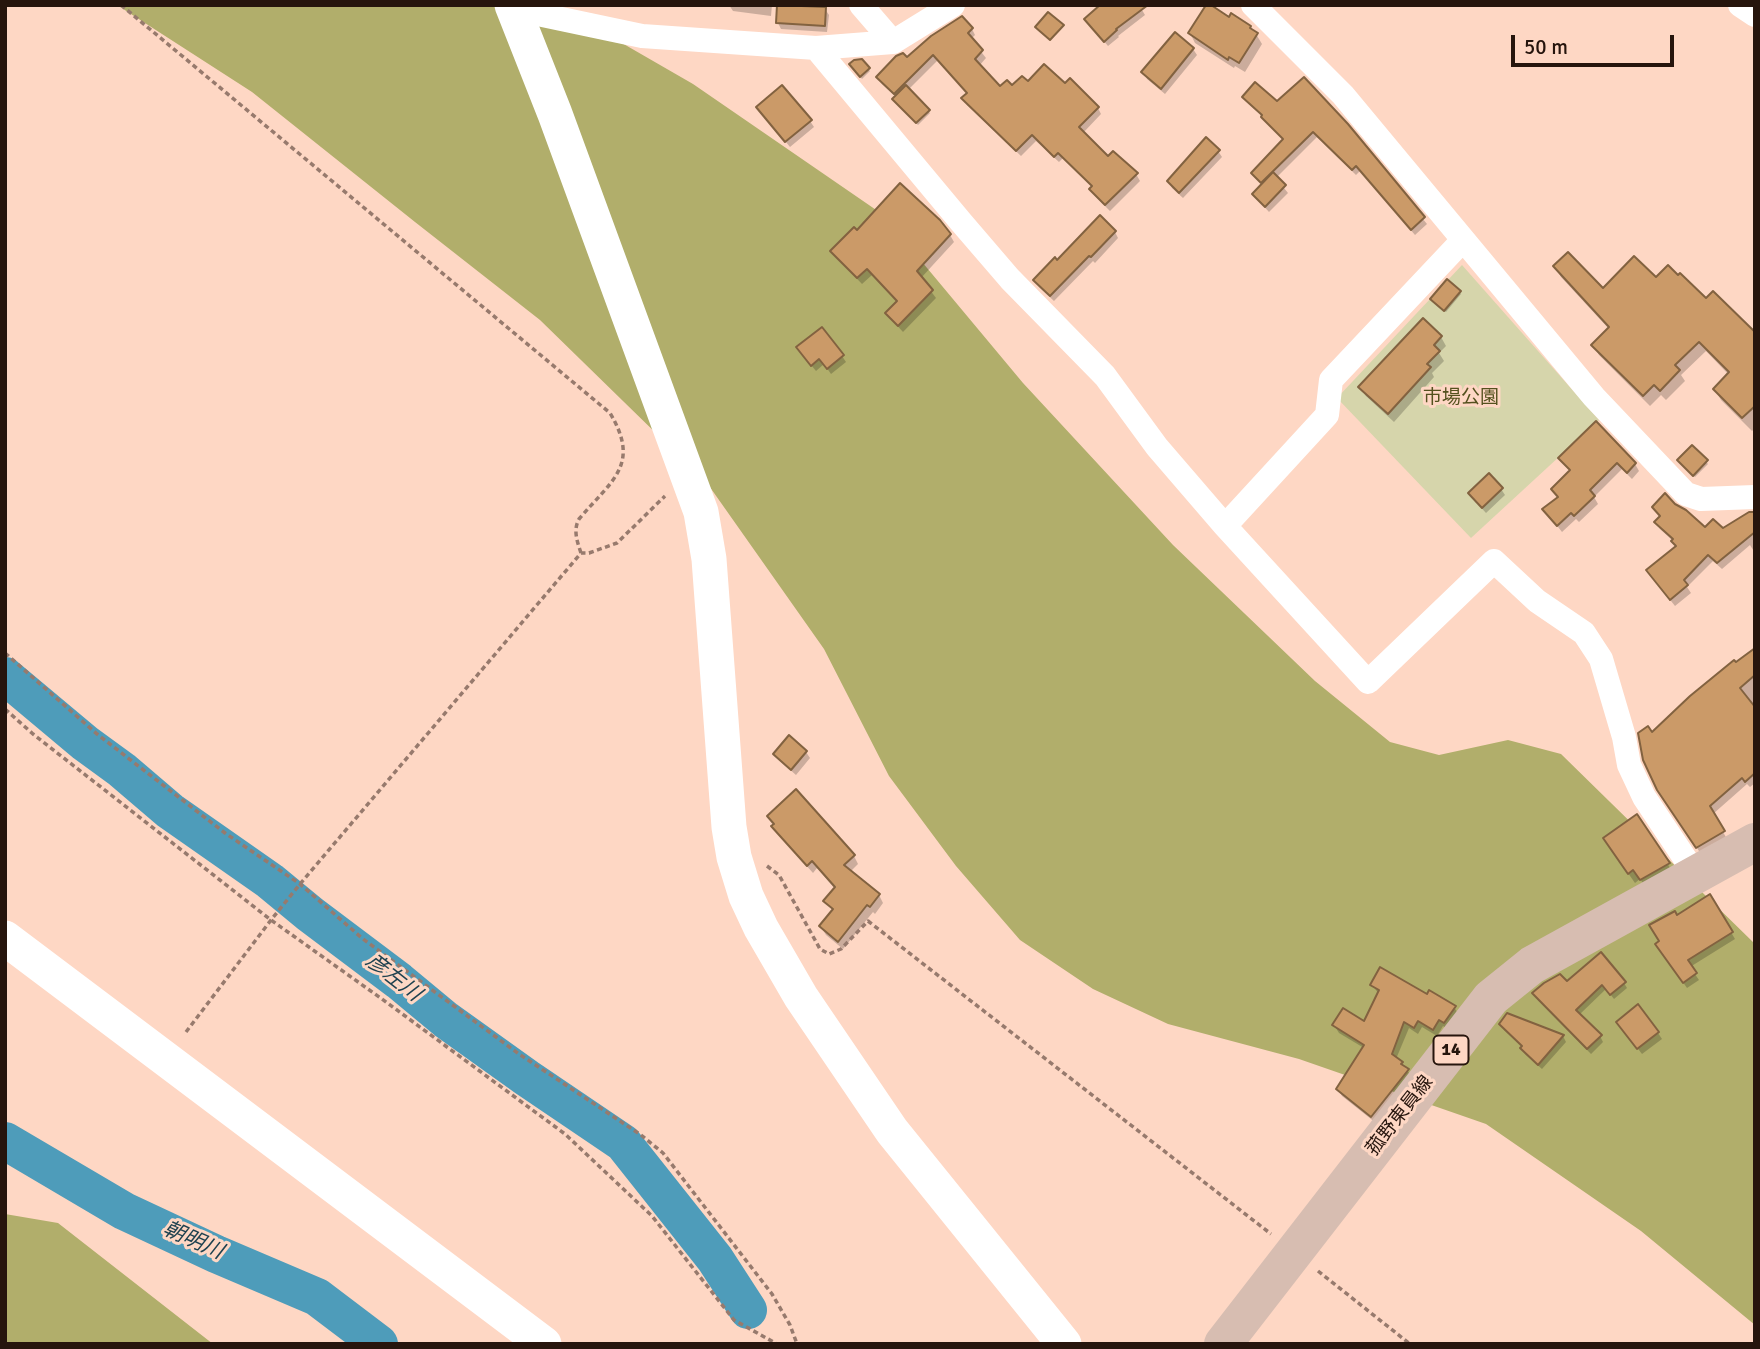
<!DOCTYPE html>
<meta charset="utf-8">
<style>
body{margin:0}
#map{position:relative;width:1760px;height:1349px;overflow:hidden;background:#fed7c4;font-family:Signika,sans-serif}
canvas{display:block}
.frame{position:absolute;inset:0;border:7px solid #26150d;pointer-events:none}
.scale{position:absolute;left:1511px;top:35px;width:163px;height:32px;box-sizing:border-box;border:4px solid #26150d;border-top:0;padding-left:9px;font-size:21px;line-height:24px;white-space:nowrap;color:#26150d;-webkit-text-stroke:5px #fed7c4;paint-order:stroke}
</style>
<div id="map">
<canvas width="1760" height="1349"></canvas>
<div class="frame"></div>
<div class="scale">50 m</div>
</div>
<script>
const ctx = document.querySelector('canvas').getContext('2d');
ctx.lineJoin = 'round';
function fillPath(path, color) { ctx.fillStyle = color; ctx.fill(path, 'evenodd'); }
function strokePath(path, color, width, dash) { ctx.strokeStyle = color; ctx.lineWidth = width; ctx.lineCap = dash ? 'butt' : 'round'; ctx.setLineDash(dash || []); ctx.stroke(path); }
function label(font, color, halo, rows, align = 'center') {
  ctx.font = font + ' Signika,"Noto Sans JP",sans-serif'; ctx.lineWidth = 6; ctx.setLineDash([]); ctx.textBaseline = 'middle'; ctx.strokeStyle = halo; ctx.fillStyle = color; for (const [text, x, y, turn = 0] of rows) {
    ctx.save(); ctx.translate(x, y); ctx.rotate((+turn || 0) * Math.PI / 180); ctx.textAlign = isNaN(turn) ? turn : align; if (halo) ctx.strokeText(text, 0, 0); ctx.fillText(text, 0, 0); ctx.restore();
  }
}
fillPath(new Path2D(`
 M1462,265L1599,420L1471,538L1337,398Z`), '#d6d5ab');
fillPath(new Path2D(`
 M117,5H556L693,84L882,214L1023,383L1173,545L1315,681L1390,742L1439,755L1508,740L1561,754L1755,944V1325L1641,1231L1486,1124L1299,1059L1168,1024L1093,989L1020,940L956,866L889,776L824,649L707,483L540,320L415,222L252,92Z
 M5,1214L58,1223L213,1344H5Z`), '#b1ae6b');
fillPath(new Path2D(`
 M729,5H772L771,16L733,11Z
 M825,9L829,15L827,32L781,29L778,23Z
 M1142,10L1145,15L1118,36L1119,37L1108,46L1090,25Z
 M972,29L975,35L971,39L986,58L979,66L1000,89L1028,84L1065,86L1098,108L1101,114L1083,133L1108,158L1136,174L1140,181L1110,211L1095,196L1091,190L1093,188L1063,158L1059,162L1036,141L1021,156L967,105L964,98L968,94L938,60L908,90L930,113L918,125L895,101L896,97L882,84L878,77L907,59Z
 M1190,33L1256,34L1262,44L1245,72L1235,66L1234,68L1195,43Z
 M1193,49L1197,55L1165,94L1147,79L1144,72Z
 M853,67L868,69L870,71L862,79Z
 M1247,99L1277,103L1346,125L1427,224L1415,235L1360,171L1356,175L1317,137L1276,178L1288,193L1269,212L1258,200L1254,194L1263,185L1253,173L1284,140L1263,117L1251,106Z
 M758,108L810,121L814,127L790,147Z
 M1218,151L1222,157L1183,198L1172,188L1169,182Z
 M1115,232L1118,238L1095,263L1093,261L1054,301L1039,287L1035,280L1057,262Z
 M857,233L950,235L954,242L921,278L936,298L903,332L892,320L888,313L898,303L872,275L862,284L837,258L833,251Z
 M1555,267L1603,291L1656,280L1706,301L1755,335V428L1752,431L1721,400L1715,390L1729,375L1706,351L1681,375L1685,381L1666,400L1661,395L1650,406L1599,355L1593,345L1609,329L1561,277Z
 M1459,292L1461,294L1446,312L1434,301Z
 M1441,337L1446,346L1439,353L1444,361L1432,373L1434,377L1394,422L1366,396L1360,387Z
 M802,354L842,356L846,362L831,374L824,364L816,371Z
 M1693,447L1708,464L1695,477L1681,463Z
 M1560,458L1635,464L1639,471L1632,479L1622,469L1594,497L1598,504L1579,522L1576,519L1562,532L1544,509L1559,498L1553,489L1571,472Z
 M1501,489L1505,495L1486,513L1474,500L1470,494Z
 M1654,508L1705,530H1723L1755,513V553L1750,545L1722,569L1713,561L1687,587L1691,593L1675,606L1652,577L1677,548L1673,541L1660,529L1656,522L1661,517Z
 M1755,650V783L1750,787L1747,784L1713,814L1727,839L1701,854L1663,797L1651,735Z
 M806,752L810,758L796,775L779,760L775,754Z
 M769,816L854,856L858,864L850,872L879,895L883,903L875,914L873,912L843,949L826,935L821,927L833,911L825,901L835,889L817,868L813,873L778,834Z
 M1637,816L1674,874L1647,889L1640,879L1635,883L1611,849Z
 M1710,897L1735,939L1690,967L1699,980L1687,988L1661,951L1677,917Z
 M1567,983H1624L1627,988L1614,999L1606,989L1579,1015L1600,1036L1603,1042L1591,1054L1537,999L1534,994Z
 M1372,985L1427,997L1454,1007L1459,1015L1449,1030L1443,1026L1437,1036L1422,1027L1418,1034L1409,1028L1396,1059L1407,1070L1412,1077L1376,1123L1342,1096L1338,1089L1364,1048L1339,1033L1334,1025L1364,1023L1379,994Z
 M1508,1015L1563,1036L1566,1042L1542,1069L1525,1054L1522,1048L1523,1047L1504,1030L1501,1024Z
 M1622,1028L1658,1033L1662,1039L1642,1054Z`), '#0003');
strokePath(new Path2D(`
 M5,676L85,743L122,770L170,811L270,881L310,914L399,981L446,1020L527,1078L623,1143L715,1259L748,1310
 M5,1141L124,1211L216,1254L317,1297L379,1344`), '#4e9cba', 38);
const building = new Path2D(`
 M777,5L826,7L825,26L776,23Z
 M1100,5H1148L1116,29L1117,30L1104,42L1084,19Z
 M1206,5H1211L1229,17L1231,13L1251,26L1250,28L1258,33L1239,63L1229,57L1228,60L1188,33Z
 M1048,12L1064,25L1050,40L1035,27Z
 M962,16L973,28L968,33L983,50L975,59L1000,86L1007,80L1012,85L1022,76L1028,81L1044,64L1065,83L1070,78L1099,107L1079,127L1108,156L1113,151L1138,173L1105,205L1089,189L1092,186L1058,153L1054,157L1032,135L1016,151L961,98L967,93L933,55L894,94L876,77L896,56L903,53L907,57L931,36Z
 M1175,32L1194,48L1161,89L1141,72Z
 M862,59L870,68L860,77L849,64L854,60Z
 M1304,77L1348,124L1425,217L1411,230L1356,166L1352,170L1313,132L1261,183L1251,173L1283,139L1261,117L1262,115L1242,97L1255,82L1277,101Z
 M782,85L812,120L785,142L756,107Z
 M906,85L930,110L916,123L892,99Z
 M1206,137L1220,150L1179,193L1167,181Z
 M1273,172L1286,185L1265,207L1252,194Z
 M900,183L940,220L951,234L917,271L933,290L898,326L885,313L897,301L867,269L857,278L830,251L854,227L857,230Z
 M1100,215L1116,231L1091,257L1089,256L1050,296L1033,280L1055,257L1057,260Z
 M1568,252L1603,288L1634,256L1656,277L1668,265L1678,275L1680,273L1706,298L1713,291L1755,332V406L1742,418L1713,389L1729,372L1699,342L1675,365L1680,370L1660,391L1654,385L1643,396L1591,345L1609,327L1553,266Z
 M1447,279L1461,291L1444,311L1430,299Z
 M1423,318L1442,336L1434,345L1440,351L1427,364L1431,367L1388,414L1358,387Z
 M822,327L844,355L827,369L819,359L811,366L796,347Z
 M1596,421L1636,463L1627,473L1617,463L1590,490L1595,496L1574,516L1571,513L1557,526L1542,509L1558,497L1551,489L1570,470L1558,458Z
 M1692,445L1708,460L1693,476L1677,460Z
 M1489,473L1503,488L1482,508L1468,493Z
 M1665,493L1675,504L1686,510L1705,527L1713,519L1723,528L1749,512H1755V532L1717,563L1708,555L1684,580L1688,585L1670,600L1646,570L1676,546L1671,541L1673,539L1654,522L1660,516L1652,507Z
 M1755,648V675L1740,688L1755,707V773L1745,782L1742,778L1710,806L1725,831L1696,848L1657,790L1643,760L1638,733L1648,726L1652,732L1690,696L1734,660L1736,662Z
 M789,735L807,751L791,770L773,754Z
 M796,789L855,855L844,865L880,894L870,907L867,905L838,942L819,926L833,909L823,901L835,887L812,861L807,866L771,826L774,824L767,816Z
 M1637,814L1670,863L1640,880L1633,870L1628,874L1603,838Z
 M1710,894L1733,932L1688,960L1697,973L1683,983L1655,944L1659,941L1649,925L1675,911L1677,915Z
 M1601,952L1626,982L1610,995L1602,985L1576,1010L1602,1035L1587,1049L1532,993L1544,983L1560,974L1567,981Z
 M1380,967L1427,994L1429,990L1456,1006L1444,1023L1439,1020L1433,1030L1418,1021L1414,1028L1404,1022L1392,1054L1403,1062L1401,1064L1409,1069L1371,1117L1336,1089L1364,1045L1332,1025L1343,1008L1364,1021L1379,990L1370,985Z
 M1638,1004L1659,1032L1637,1049L1616,1022Z
 M1507,1013L1564,1035L1538,1065L1520,1048L1522,1046L1499,1024Z`);
fillPath(building, '#cb9a68');
strokePath(building, '#826240', 2);
strokePath(new Path2D(`
 M121,5L610,413C641,465 612,480 579,519C573,530 577,541 581,553
 M5,653L97,734L225,833L300,884L363,939L519,1054L641,1135L663,1153L772,1294L790,1325L797,1344
 M5,709L33,734L271,920L382,999L565,1134L652,1216L734,1320L777,1344
 M767,866L779,875L820,949L829,954L841,949L868,921L1271,1234
 M186,1032L271,920L300,884L581,553H589L617,543L665,496
 M1318,1271L1410,1344`), '#977a6d', 3.5, [5, 3.5]);
strokePath(new Path2D(`
 M861,5L893,42
 M953,5L893,42L816,48L961,222L1010,279L1105,376L1157,447L1225,526
 M1253,5L1343,95L1594,397L1686,494L1701,499L1755,497
 M1740,5L1755,15
 M514,9L642,36L816,48
 M1463,240L1331,380L1327,415L1225,526L1368,682L1494,561L1537,601L1584,633L1601,659L1624,737L1629,765L1644,797L1696,875`), '#fff', 24);
strokePath(new Path2D(`
 M512,5L555,114L701,512L709,559L729,827L734,857L746,896L761,928L801,997L892,1131L1064,1344
 M5,938L544,1344`), '#fff', 35);
strokePath(new Path2D(`
 M1223,1344L1491,998L1532,965L1755,842`), '#d7bdb1', 38);
for (const [x, y, w] of [
 [1451,1050,35]
]) { const box = new Path2D(); box.roundRect(x - w / 2, y - 14.5, w, 29, 5); ctx.fillStyle = '#fed7c4'; ctx.fill(box); strokePath(box, '#26150d', 2); }
label('bold 18px', '#26150d', null, [
 ["14",1451,1050]
]);
label('19px', '#54511e', '#fed7c4', [
 ["市場公園",1461,398]
]);
label('19px', '#26150d', '#fed7c4', [
 ["菰野東員線",1400,1116,-52]
]);
label('italic 21px', '#1e414f', '#fed7c4', [
 ["彦左川",393,978,38],
 ["朝明川",193,1241,24]
]);
</script>
